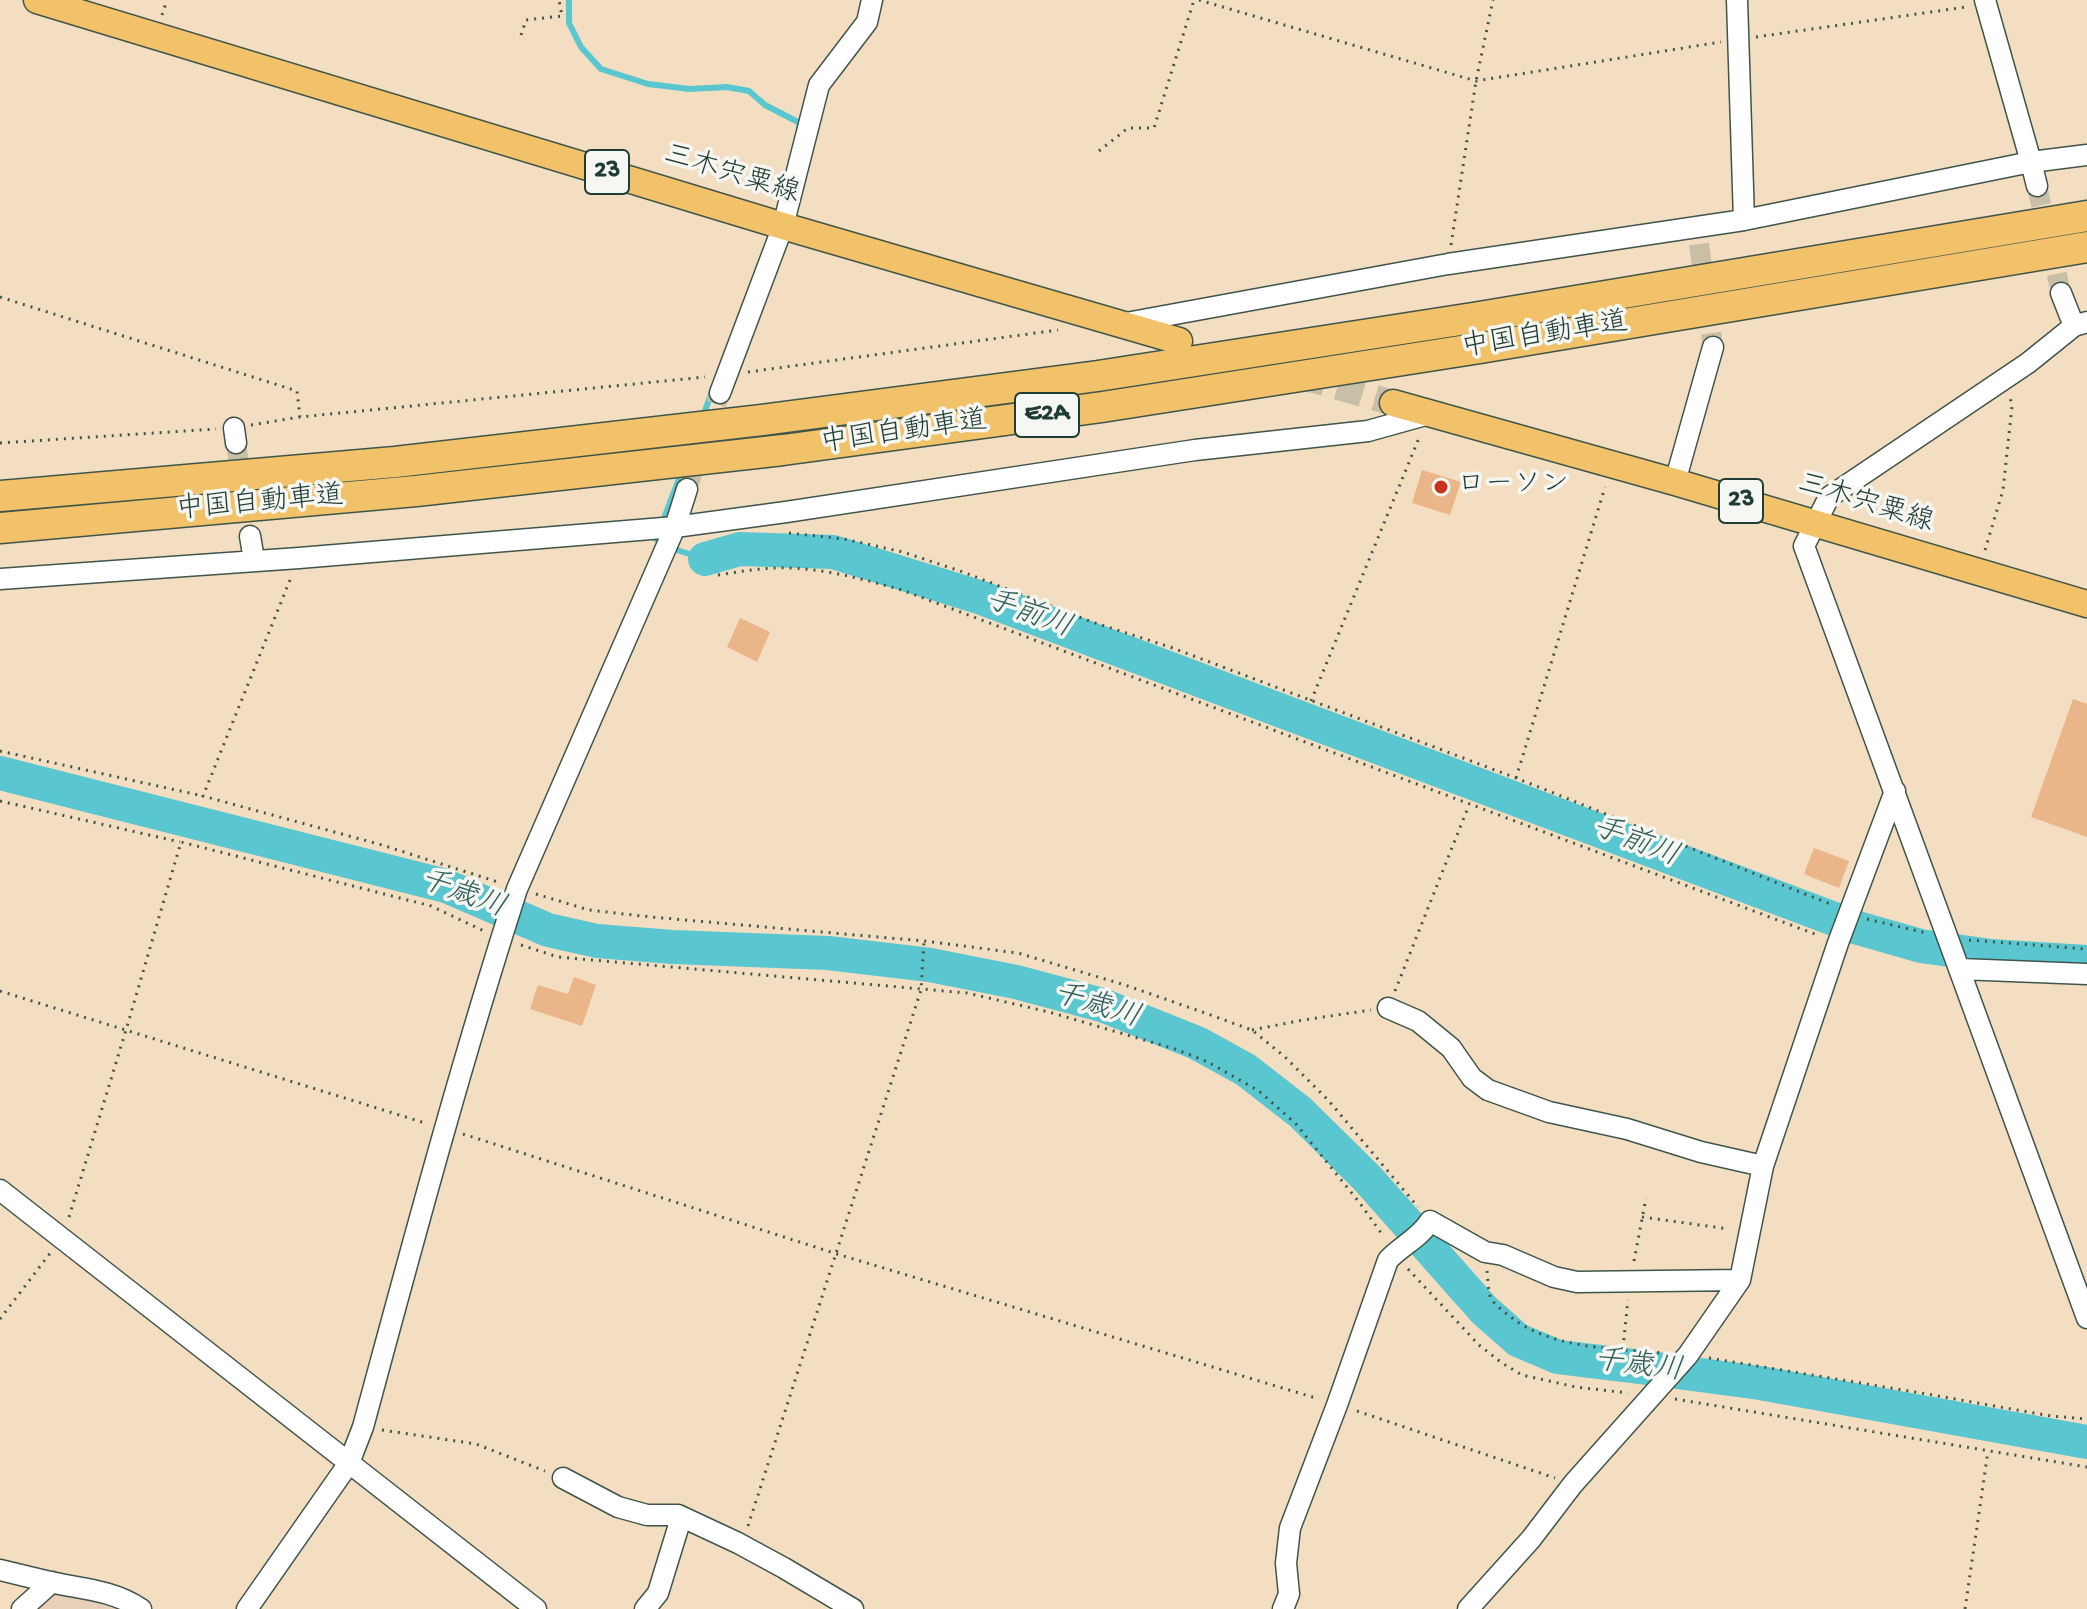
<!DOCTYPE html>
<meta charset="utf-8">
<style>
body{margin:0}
canvas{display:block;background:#f3dec2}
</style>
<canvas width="2087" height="1609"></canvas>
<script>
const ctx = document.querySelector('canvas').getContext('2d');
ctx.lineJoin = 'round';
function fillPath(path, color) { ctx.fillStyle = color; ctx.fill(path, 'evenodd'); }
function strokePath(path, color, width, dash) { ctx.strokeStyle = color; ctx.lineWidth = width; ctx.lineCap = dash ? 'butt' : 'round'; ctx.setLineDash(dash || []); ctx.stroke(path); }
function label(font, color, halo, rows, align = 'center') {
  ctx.font = font + ' "Gochi Hand","Klee One",sans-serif'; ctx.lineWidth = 7; ctx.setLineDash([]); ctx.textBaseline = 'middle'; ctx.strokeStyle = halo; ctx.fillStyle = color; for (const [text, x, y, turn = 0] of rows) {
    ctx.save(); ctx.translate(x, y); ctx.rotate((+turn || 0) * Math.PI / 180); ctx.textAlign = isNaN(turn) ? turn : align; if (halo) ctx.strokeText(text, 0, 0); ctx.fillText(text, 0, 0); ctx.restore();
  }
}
fillPath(new Path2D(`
 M54,1593L103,1602L122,1609H34Z`), '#e8cfb7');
strokePath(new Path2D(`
 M569,0V23L581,47L601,69L648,84L690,89L727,87L749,91L765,105L800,123L799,128
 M703,416L713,389
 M682,471L656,539L677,550L705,559`), '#59c6d0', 6);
strokePath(new Path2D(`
 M705,559L740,549L833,552L982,598L1858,928L1921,946L1991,956L2087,962
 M0,773L446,886L548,930L597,941L673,947L828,953L930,965L1016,982L1102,1005L1197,1043L1246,1070L1300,1112L1367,1178L1484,1310L1518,1340L1558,1357L1641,1367L1760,1383L2087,1442`), '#59c6d0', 34);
fillPath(new Path2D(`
 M1422,470L1461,482L1450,515L1412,503Z
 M740,618L770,632L757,662L727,647Z
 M2073,699L2087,704V837L2031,817Z
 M1814,848L1849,861L1839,888L1804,874Z
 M574,977L596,985L582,1026L530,1009L538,985L568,994Z`), '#e9b589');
strokePath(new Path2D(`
 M2037,186L2061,293
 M1699,244L1713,347
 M236,443L250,536
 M687,489L720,393`), '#c9bea6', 20, [20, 10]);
strokePath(new Path2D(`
 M1300,376L1393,403`), '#c9bea6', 26, [26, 13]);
const minor = new Path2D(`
 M1737,0L1744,220
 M1985,0L2031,162L2037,186
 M2061,293L2074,326
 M2087,322L2074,326L2028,363L1829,497L1804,546L2087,1318
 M1126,323L1448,264L1744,220L2031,162L2087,155
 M720,393L783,226L819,85L867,22L872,0
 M234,428L236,443
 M1675,482L1713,347
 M250,536L254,560
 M0,579L299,558L675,527L786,512L1195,450L1368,431L1429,414
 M1960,969L2087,974
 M1388,1008L1418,1021L1451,1048L1472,1078L1488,1090L1549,1112L1627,1129L1701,1152L1763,1166
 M0,1190L536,1609
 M563,1478L618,1507L647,1515H678L738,1543L784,1568L853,1609
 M0,1570C17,1574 33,1578 50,1582C82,1589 113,1590 141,1609
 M22,1609L52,1582
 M247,1609L349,1463L363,1427C412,1246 460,1066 517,889L675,527L687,489
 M645,1609L658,1593L678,1528V1515
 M1283,1609L1289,1594L1286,1563L1290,1528L1337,1405L1388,1260C1401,1246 1421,1237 1430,1221L1485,1252L1503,1255L1554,1277L1577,1282L1740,1280
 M1468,1609L1531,1539L1573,1484L1688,1355L1740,1280L1763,1166L1838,943L1895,791`);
const major = new Path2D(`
 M37,0L783,226L1179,341
 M1393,403L1675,482L2087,604`);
const highway = new Path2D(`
 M0,496L395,462L762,420L1098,376L1473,318L2087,216
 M0,528L416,491L783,450L1102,407L1480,348L2087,247`);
strokePath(minor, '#3f5549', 23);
strokePath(major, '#3f5549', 29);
strokePath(highway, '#3f5549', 33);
strokePath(new Path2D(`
 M1199,0L1476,81L1721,42
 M162,15L167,0
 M521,35L526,20L562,16L559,0
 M1756,37L1966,7
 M1099,151L1128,128H1154L1194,0
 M1451,245L1476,81L1493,0
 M0,297L297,391L300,417
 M748,372L1058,330
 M251,425L300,417L705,377
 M0,443L216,429
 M789,533L844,539L903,552L963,572L1092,622L1170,647L1516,778L1830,904
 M1985,550L2003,490L2012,406L2010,397
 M718,575C743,571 767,567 792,568C830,570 866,580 902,590L1820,936
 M290,580L203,796L382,845L498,882
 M1311,701L1419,438
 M0,751L203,796
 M1516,778L1605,487
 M0,801L180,842
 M536,894L589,910L651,917L924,941L1018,953L1125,985L1205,1013L1252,1030L1285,1057L1329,1101L1418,1207
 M1867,919L1926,933
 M1969,940L2087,949
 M521,945L558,957L967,993L1049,1012L1175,1049L1208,1062L1259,1091L1296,1124L1359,1202L1384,1237
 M0,991L425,1123
 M1395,991L1469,805
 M1252,1030L1303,1020L1371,1010
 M463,1134L837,1254L1319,1399
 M69,1217L126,1030L181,842L431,906L484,931
 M1642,1217L1729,1229
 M1634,1261L1646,1198
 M1408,1269L1479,1345L1502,1363L1522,1375L1576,1387L1628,1393
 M1487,1271C1488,1279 1488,1289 1490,1296C1493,1304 1501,1309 1507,1314C1548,1349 1610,1348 1662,1353
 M0,1319L51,1252
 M1623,1348L1628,1300
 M1709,1358L1927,1394L2051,1416L2087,1419
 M1675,1399L2087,1467
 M1357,1411L1555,1478
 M382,1430L476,1444L545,1471
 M748,1526L921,990L924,941
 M1965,1609L1988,1451`), '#3f5549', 3, [2, 6]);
strokePath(minor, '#fff', 20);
strokePath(major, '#f2c26a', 26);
strokePath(highway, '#f2c26a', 30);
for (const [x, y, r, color] of [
 [1441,487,8,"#c8321e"]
]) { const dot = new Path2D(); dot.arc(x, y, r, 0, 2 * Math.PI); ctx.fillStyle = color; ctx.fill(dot); strokePath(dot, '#f6f6f2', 3); }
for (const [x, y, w] of [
 [607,172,44],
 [1047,415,64],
 [1741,501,44]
]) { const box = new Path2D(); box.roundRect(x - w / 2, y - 22, w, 44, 6); ctx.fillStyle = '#f6f6f2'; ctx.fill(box); strokePath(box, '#1f3d34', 2); }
label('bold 26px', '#1f3d34', null, [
 ["23",607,172],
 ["E2A",1047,415],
 ["23",1741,501]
]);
label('28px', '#1f3d34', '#f6f6f2', [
 ["三木宍粟線",731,176,17],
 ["中国自動車道",1545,337,-9],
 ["中国自動車道",904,434,-8],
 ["中国自動車道",260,505,-5],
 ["三木宍粟線",1865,505,17]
]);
label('28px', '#1f3d34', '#f6f6f2', [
 ["ローソン",1457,487]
], 'left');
label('italic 30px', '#2e5f5b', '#f6f6f2', [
 ["手前川",1028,616,20],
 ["手前川",1635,844,21],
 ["千歳川",462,896,20],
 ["千歳川",1096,1008,17],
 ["千歳川",1638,1368,7]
]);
</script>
